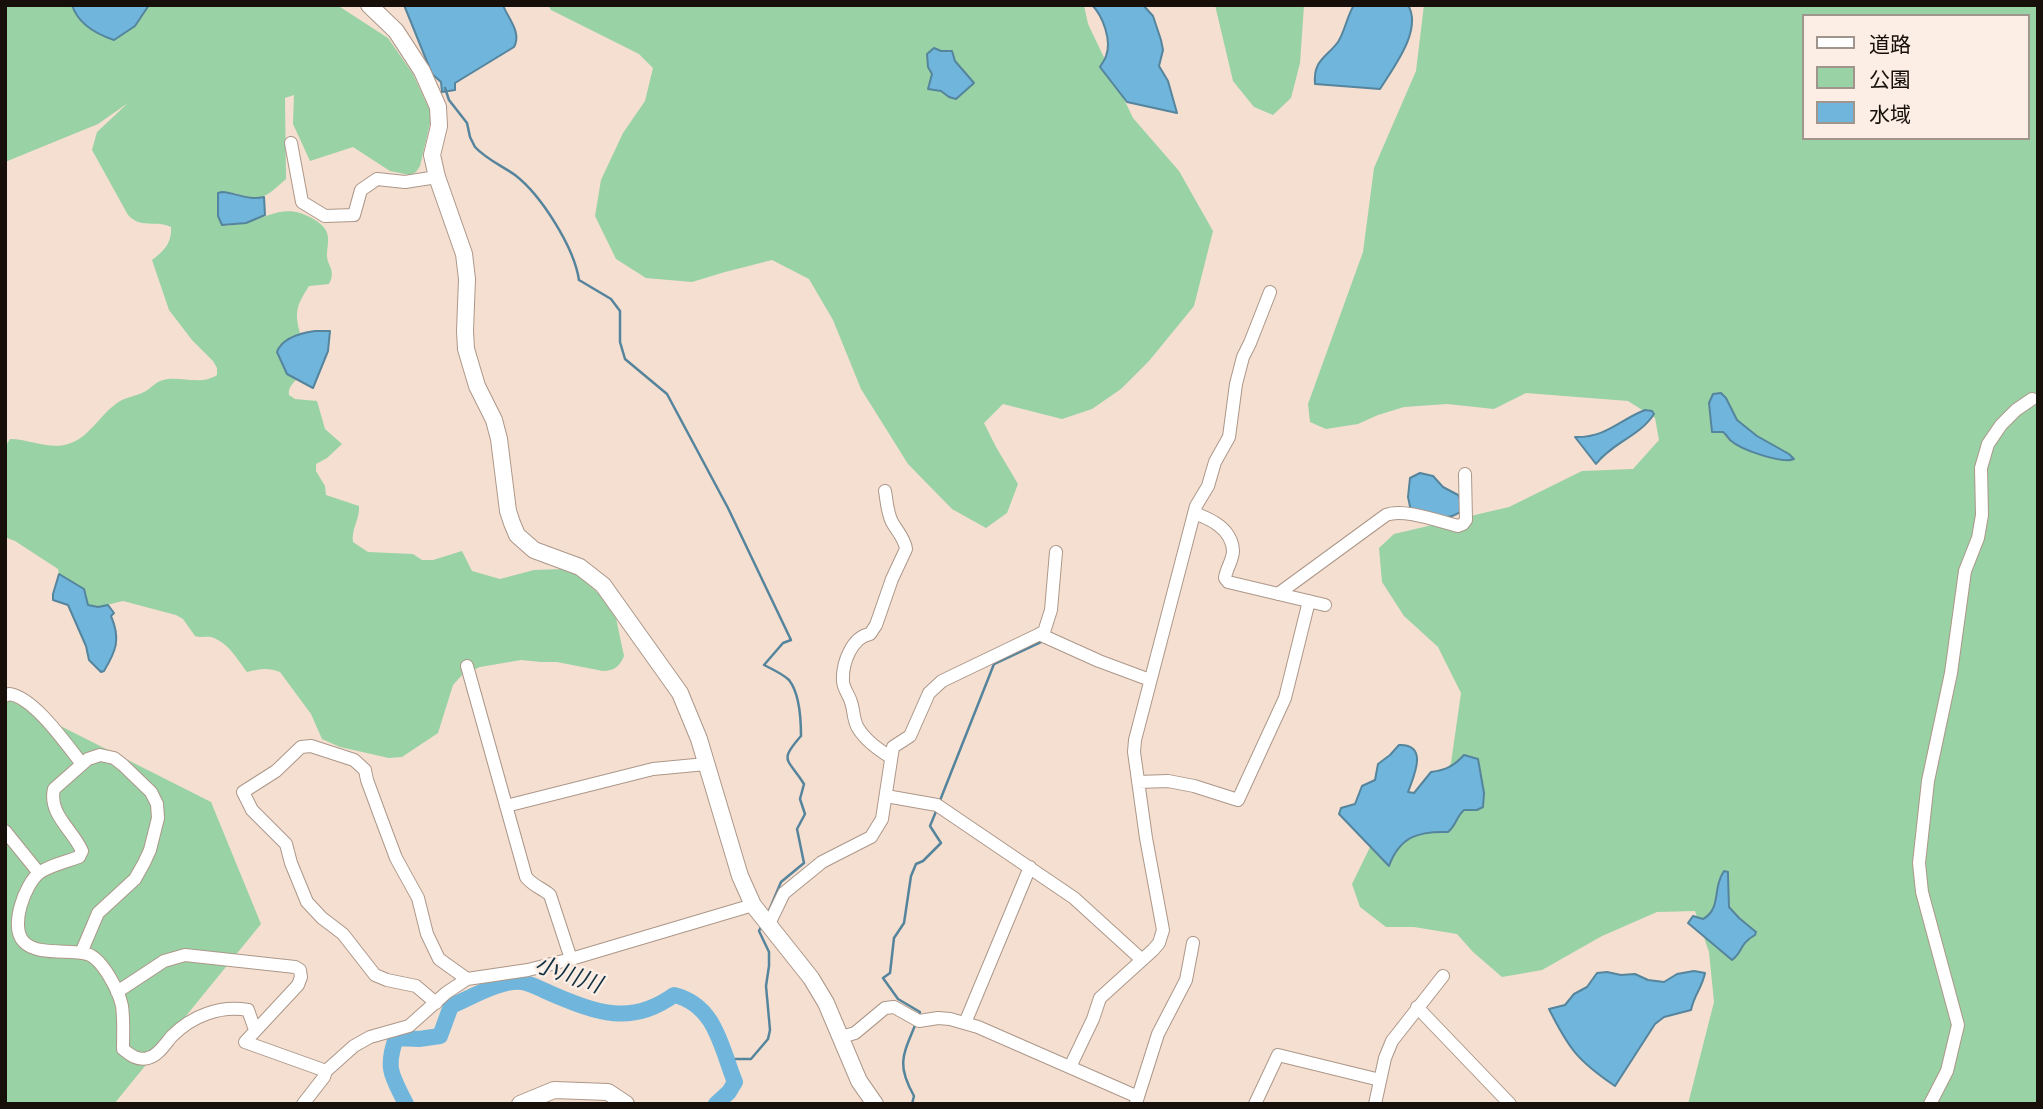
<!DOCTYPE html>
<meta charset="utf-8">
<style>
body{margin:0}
#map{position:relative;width:2043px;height:1109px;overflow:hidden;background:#f5dfd0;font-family:Raleway,"Noto Sans JP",sans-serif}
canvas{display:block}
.frame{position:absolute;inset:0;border:7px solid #160f0a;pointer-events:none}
.legend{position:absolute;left:1802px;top:14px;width:228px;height:126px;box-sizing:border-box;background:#fceee5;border:2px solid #a0958d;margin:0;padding:9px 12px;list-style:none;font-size:21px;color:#160f0a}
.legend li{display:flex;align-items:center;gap:14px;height:35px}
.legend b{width:35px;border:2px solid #a0958d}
</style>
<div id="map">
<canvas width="2043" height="1109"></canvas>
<div class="frame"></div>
<ul class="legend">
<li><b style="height:9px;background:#fff"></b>道路</li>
<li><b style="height:19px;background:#98d2a5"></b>公園</li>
<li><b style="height:19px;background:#70b6dc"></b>水域</li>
</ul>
</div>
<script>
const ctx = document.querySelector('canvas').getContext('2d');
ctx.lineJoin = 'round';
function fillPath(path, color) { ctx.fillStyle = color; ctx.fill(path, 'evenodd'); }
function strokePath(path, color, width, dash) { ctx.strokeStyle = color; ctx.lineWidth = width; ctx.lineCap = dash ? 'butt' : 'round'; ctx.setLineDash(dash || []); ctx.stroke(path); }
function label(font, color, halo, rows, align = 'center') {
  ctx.font = font + ' Raleway,"Noto Sans JP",sans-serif'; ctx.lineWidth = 5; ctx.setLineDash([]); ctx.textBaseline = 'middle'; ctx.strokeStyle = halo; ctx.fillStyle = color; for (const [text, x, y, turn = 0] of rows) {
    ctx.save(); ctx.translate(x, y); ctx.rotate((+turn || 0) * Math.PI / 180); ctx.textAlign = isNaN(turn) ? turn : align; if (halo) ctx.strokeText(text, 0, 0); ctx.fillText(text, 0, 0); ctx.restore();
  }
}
fillPath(new Path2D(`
 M5,5H337L388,38L413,74L430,111L431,119L420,166L416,172L410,175L390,171L353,147L310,161L293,124L294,95L285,98L286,179C266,196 262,204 235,193L225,226C232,225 240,224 247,222C274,215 287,203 315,220C330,230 329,236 327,253C326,266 337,269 329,284L309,286C297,305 294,311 300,333L279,346L287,373L296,380C292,384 288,388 289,395L295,399L317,401L325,429L342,444L327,458L316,464V471L325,486L326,495L359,506C360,519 351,529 353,542L368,552L413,554L422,560H433L462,551L472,571L500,579L534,570L563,569L570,571L583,579L599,594L616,618L624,656C620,666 614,671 603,671L557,662H541L521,660L480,667L463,674L453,685L438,733L402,757L389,758L340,747L322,739L311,714L280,672C268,667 259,669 247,672C237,659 228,642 211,637C205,636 201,638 195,636L183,619L176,615L123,601L98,607L88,605L84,589L59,574L58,569L15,541L5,537V447L10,439C29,439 50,450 68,444C88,439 100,415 117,403C125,397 137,396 146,391C151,388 155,383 160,381C178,374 199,387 217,375V368L213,361L192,340L169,310L152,260C164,251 172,243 171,227C156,219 142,230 128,215L92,150L97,132L128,103L98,124L5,162Z
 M548,5H1084L1088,24L1133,118L1179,171L1213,231L1194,306L1149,361L1121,389L1092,409L1062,419L1003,404L984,423L996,447L1018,484L1007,513L986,528L952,509L908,464L861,389L833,320L809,279L772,260L725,272L692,282L646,278L616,259L595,216L601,180L623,133L645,101L653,68L639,54L551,10Z
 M1215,5H1304L1300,63L1291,98L1273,115L1254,107L1233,81Z
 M1424,5H2038V1104H1688L1714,1002L1709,952L1695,911L1657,912L1602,936L1542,970L1502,977L1473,952L1457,934L1414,927H1386L1360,907L1352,884L1373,841L1429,796L1451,763L1461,693L1438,647L1404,616L1382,582L1379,548L1394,534L1509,507L1582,471L1633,469L1659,440L1655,418L1628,401L1526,393L1494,409L1447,404L1404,407L1378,415L1358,424L1326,429L1310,422L1308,404L1363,252L1374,168L1416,71ZM1803,16H2027V138H1803ZM1726,398L1737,420L1757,436L1789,454L1729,440L1723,432L1711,431Z
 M5,698L211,802L261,924L114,1104H5Z`), '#98d2a5');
const water = new Path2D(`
 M72,5H149L135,26L114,40C96,34 78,24 72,5Z
 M404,5H503C508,19 522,32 514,47L455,83V90L442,92L441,82L432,74Z
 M1092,5H1143L1153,16L1161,40L1163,50L1159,66L1168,81L1177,113L1127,102L1100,67C1102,63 1105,60 1106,56C1112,41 1103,16 1092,5Z
 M1354,5H1408C1423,30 1393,68 1380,89L1315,84C1313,60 1326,58 1338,42C1345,31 1347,16 1354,5Z
 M934,48L941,51H952L955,61L974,83L956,99L949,97L941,91L928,89L932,74L928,67L927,54Z
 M222,192C237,193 249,201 264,197L265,215L246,223L222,225L218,216V193Z
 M315,331H330L328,351L313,388L287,374L277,352C282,338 301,333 315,331Z
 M1721,393L1726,398L1737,420L1757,436L1789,454L1794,459C1782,464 1741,450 1730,440C1729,439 1725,433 1723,432H1712L1709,403L1713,394Z
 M1645,410L1652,411L1654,414C1640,436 1612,443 1596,464L1575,437C1606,438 1619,420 1645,410Z
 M1420,473L1433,476L1443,487L1458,495L1461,501L1460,512C1445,523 1427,514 1411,511L1408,497L1410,478Z
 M59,574L84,589L88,605L98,607L108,605L114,613L111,616C121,639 116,651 104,671L101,672L89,660L86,646L68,605L53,600V594Z
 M1399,745C1429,744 1414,776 1408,792L1414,793L1431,772C1446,770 1454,766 1464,755L1478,759L1484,793L1483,807L1477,810H1464C1456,817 1456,826 1448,832C1419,831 1400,836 1389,866L1339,814L1341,808L1355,804L1362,786L1375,780L1378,764L1390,755Z
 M1724,871L1728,872V876L1729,907L1739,918L1756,932L1755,935C1739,944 1743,952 1732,960L1688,923L1693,916L1703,919C1718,911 1715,895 1719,882C1720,878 1722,874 1724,871Z
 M1694,971L1705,973C1702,988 1694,995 1691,1010L1664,1017L1655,1024L1615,1086C1578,1061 1569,1049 1549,1009L1565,1005L1574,994L1587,987L1597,973L1607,972L1621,975L1635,974L1648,980L1664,982L1677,974Z`);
fillPath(water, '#70b6dc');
strokePath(water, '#55849d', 2);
strokePath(new Path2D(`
 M445,88L449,100L467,123L470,137L475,147C486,159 502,166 515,175C541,195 574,247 579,280L611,299L620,311V342L625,359L667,394L728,508L791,640L783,643L764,665C772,669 783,674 789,680C800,694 801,719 801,736C778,762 788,758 804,784L800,799L805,814L797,829L804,863L781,882L768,913
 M939,803L994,664L1043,641
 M918,1017L920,1012L898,999L883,978L890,973L894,938L904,923L911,876L916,864L923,861L941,843L930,826L937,809
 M725,1059H751L768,1039L770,1030L766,986L769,966V952L759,931L762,925
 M912,1104L914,1096C896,1064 903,1055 916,1023`), '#55849d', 2.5);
strokePath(new Path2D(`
 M406,1104C392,1076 385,1069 396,1038L419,1039L440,1036L451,1006C470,998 502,979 522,982C532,984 543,990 552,994C597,1013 631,1026 674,995C716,1005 721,1048 735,1082L729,1092L716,1104`), '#70b6dc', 16);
const minor = new Path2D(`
 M291,143L302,202L325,216L354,215L361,190L377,179L405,182L437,177
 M885,491C887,502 887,512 892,522C897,531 905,539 906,549L892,579L876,625L870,634C852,637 842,663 843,681C843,688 849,695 851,702C854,710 853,720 858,728C866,741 878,749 890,757
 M1194,513C1211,519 1232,529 1233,551C1233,560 1226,569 1225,578L1228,582L1325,605
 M1278,594L1386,515C1403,508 1438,521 1458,526L1463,524L1466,520L1465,474
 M1039,634L1099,661L1150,680
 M467,666L526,877C533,886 542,888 550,895L571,959
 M5,696L9,694C34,697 66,744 82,764
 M1138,782L1168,781L1194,786L1238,800L1285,698L1309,601
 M886,796L937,805L1074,898L1141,959
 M506,806L653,769L706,764
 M5,831L39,873
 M769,924L784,893L822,862L871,837L882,819L893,747L910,736L929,693L942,681L1044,632L1051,610L1056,552
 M81,953L98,913L135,879L144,863L150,850L158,818L157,804L151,792L123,765L114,758L100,755L88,759L54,789C48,814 73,830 82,851L79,857C68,861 48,866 39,873C25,884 9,927 24,942C37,956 71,949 87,954C102,958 119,991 122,1006C124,1020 123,1034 123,1049C130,1055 138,1061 148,1058C158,1056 165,1044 172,1036C192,1016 220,1005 248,1010L255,1030
 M117,992L164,961L185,955L295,967L300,970L301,977L298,985L245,1042L326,1071
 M436,1003L416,986L387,980L375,975L343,934L322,918L307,902L291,863L286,844L252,810L243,792L276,771L301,747L311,746L354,760L365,770L367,780L381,818L396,858L418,898L427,934L439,959L467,979
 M1417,1007L1510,1104
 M965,1023L1030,867
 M841,1037L855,1033L885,1008L894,1007L919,1021L938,1018L950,1019L978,1027L1138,1097
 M1070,1067L1093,1019L1100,998L1153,950L1159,943L1163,930L1146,838L1134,752L1135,740L1196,506L1208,486L1215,462L1229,437L1236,384L1243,357L1250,343L1270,292
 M1136,1103L1158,1034L1186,980L1193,943
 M303,1104L324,1077L326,1071L354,1046L370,1037L409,1026L446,993L467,979L528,970L571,959L753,905
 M1255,1104L1278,1055L1380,1080
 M1375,1104L1385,1058L1392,1041L1443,976
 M1930,1104L1947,1071L1958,1025L1922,892L1919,863L1928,781L1951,673L1965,571L1978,538L1982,515L1981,468L1988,444L2001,425L2016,410L2032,399`);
const major = new Path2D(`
 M369,5L396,31L422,71L438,107L439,126L432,155L437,177L464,254L467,279L465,331L466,349L477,386L494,420L499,439L508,511L512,523L517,535L534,550L580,567L603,585L680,693L699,739L740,876L753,905L811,978L826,1003L859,1081L875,1104
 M520,1104L554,1090L608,1092L626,1104`);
strokePath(minor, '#ac9789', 14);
strokePath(major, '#ac9789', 18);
strokePath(minor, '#fff', 12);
strokePath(major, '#fff', 16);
label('italic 23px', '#123243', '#fceee5', [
 ["小川川",568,975,19]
]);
</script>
